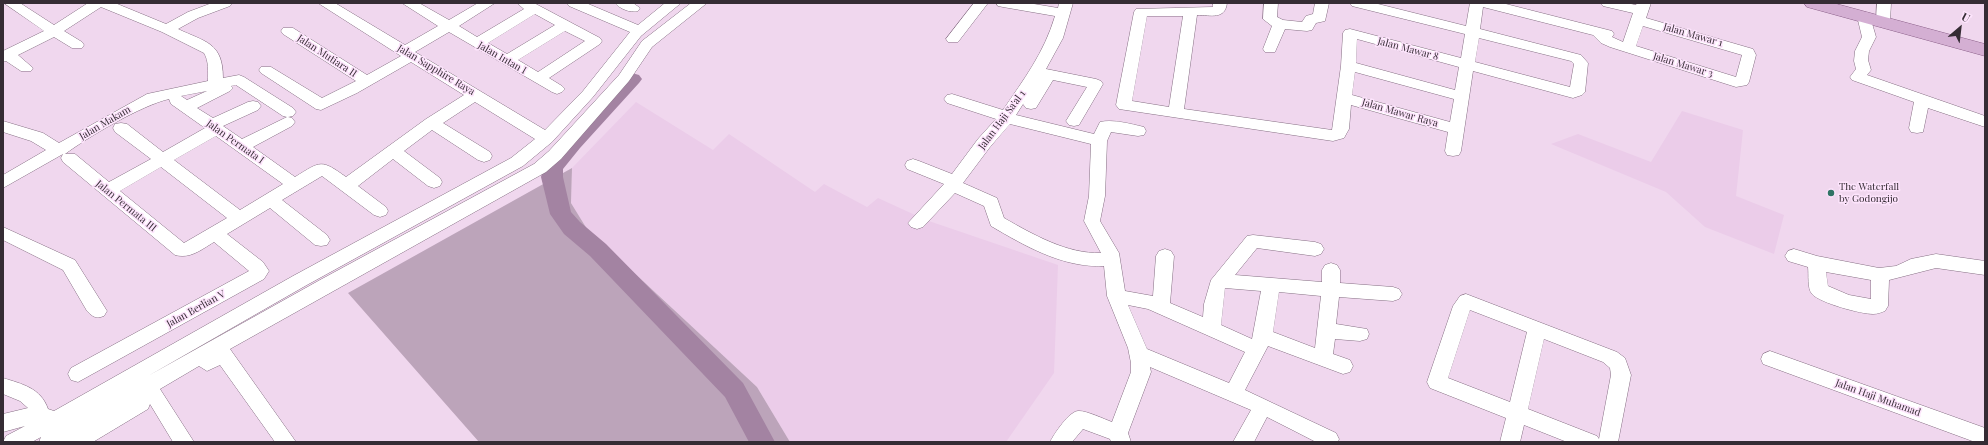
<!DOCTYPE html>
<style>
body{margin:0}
#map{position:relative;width:1988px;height:445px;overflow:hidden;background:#f0d7ee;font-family:"Playfair Display",serif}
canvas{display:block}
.frame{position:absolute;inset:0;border:4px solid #352c34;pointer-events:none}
.north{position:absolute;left:1940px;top:8px;width:40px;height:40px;-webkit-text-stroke:3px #fde4fc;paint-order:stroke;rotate:28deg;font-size:11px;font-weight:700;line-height:16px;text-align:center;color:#352c34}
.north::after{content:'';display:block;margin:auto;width:14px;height:18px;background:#352c34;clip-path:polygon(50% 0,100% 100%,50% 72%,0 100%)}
</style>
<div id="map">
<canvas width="1988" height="445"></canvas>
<div class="frame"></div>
<div class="north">U</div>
</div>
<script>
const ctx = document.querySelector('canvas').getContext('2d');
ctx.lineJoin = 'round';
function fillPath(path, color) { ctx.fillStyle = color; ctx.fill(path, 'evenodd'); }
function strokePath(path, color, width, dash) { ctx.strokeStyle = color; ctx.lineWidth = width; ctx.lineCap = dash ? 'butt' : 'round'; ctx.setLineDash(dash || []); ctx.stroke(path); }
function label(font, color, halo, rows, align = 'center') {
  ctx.font = font + ' "Playfair Display",serif'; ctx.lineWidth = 3; ctx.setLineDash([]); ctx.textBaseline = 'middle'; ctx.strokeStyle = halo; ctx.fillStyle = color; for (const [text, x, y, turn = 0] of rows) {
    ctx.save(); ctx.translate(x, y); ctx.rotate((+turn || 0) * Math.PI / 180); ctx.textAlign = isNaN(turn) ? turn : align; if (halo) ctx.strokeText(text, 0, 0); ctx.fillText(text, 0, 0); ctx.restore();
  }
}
fillPath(new Path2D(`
 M636,102L713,150L729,134L815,192L824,184L867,207L878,198L926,220L1058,265L1054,373L1006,442H790L757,387L587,229L571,203L572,168Z
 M1682,111L1743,130L1736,196L1784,215L1774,254L1705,227L1666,192L1551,144L1578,134L1651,162Z`), '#ebcce9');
fillPath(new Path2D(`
 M572,168L571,203L587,229L757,387L790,442H479L348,293Z`), '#bca4ba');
fillPath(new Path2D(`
 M632,73L639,75L642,79L639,83L580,148L563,169V177L571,212L580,222L606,244L743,383L775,442H749L725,397L590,256L564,234L550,214L541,177L543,168L566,138L625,75Z`), '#a383a2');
const minor = new Path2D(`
 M4,3H20L54,25L88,3H115L166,24L188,12L212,3H232L230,6L198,18L178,29C205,42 223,42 223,78L239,75L244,77L293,108L296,112L293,116L288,117L292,118L295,122L292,126L253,147L295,177C321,161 321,159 346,177L426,119L464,95L411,62L357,93L321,110L316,109L261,73L259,70L261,67H271L322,98L356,81L283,34L281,31L283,28H293L367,75L401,56L318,3H335L405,45L438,26L402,3H419L449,20L478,3H495L459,26L477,37L524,9L517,3H534L600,38L602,41L600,44L549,78L562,86L565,89L562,92L557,94L552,92L449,32L415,52L545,130L583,91L630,32L569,6L567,3H586L638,25L665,3H681L641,36L593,97L552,142L523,166L305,286L148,376L320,280L534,164L549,151L619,75L642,41L691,3H707L652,47L629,81L561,159L546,172L230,349L296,442H275L220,365L207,371L199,366L160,389L194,442H173L150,404L148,409L93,442H39L41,437L32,442H3L6,436L25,426L3,432V414L28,408L20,401L3,394V378C22,384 41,388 48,409L54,411L293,276L511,158L535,139L475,102L443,123L490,152L492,156L490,160L484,162L478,160L432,130L404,151L440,178L442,182L440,186L434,188L428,186L393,159L358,186L386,207L388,211L386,215L380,217L374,215L322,176L282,200L327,235L330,240L327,245L321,246L315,245L270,208L227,234L263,262L269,271L264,279L78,382L71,380L68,374L71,368L249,271L214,242C201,250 190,259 175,255L63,162L61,158L63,154L3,188V175L46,150L31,141L3,132V121L43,133L59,143L147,94L208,81C208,72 209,61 204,53L162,32L101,7L64,31L82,42L84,45L82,48H72L54,37L18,55L33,68L31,71H21L6,61L3,62V51L44,31ZM535,14L555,25L507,54L488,43ZM565,31L585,41L538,72L518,60ZM236,85L283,116L287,117L242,139L223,126L258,110L261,106L258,102L253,101L248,102L213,118L197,108L230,91L233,88L231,86ZM207,91L187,100L181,96ZM169,99L171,104L205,128L163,152L127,124L121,123L115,124L113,128L115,132L151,159L109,182L75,154H65C88,137 142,105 169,99ZM216,136L283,184L240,210L174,160ZM161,167L227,218L184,243L120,191Z
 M615,3H633L640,8L638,11C630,13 620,9 615,3Z
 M974,3H988L958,42H948L946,39Z
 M996,3H1028L1058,8L1059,3H1073L1063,38L1046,69L1096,79L1101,81L1103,84L1079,125L1074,126L1069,125L1066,121L1087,87L1053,80L1036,108L1031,109L1026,108L1023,104L1032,90L1016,115L1094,134L1100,122C1113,119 1131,124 1144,127L1146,131L1144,135L1138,136L1111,132L1107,141L1105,196L1100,221L1119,253L1125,291L1153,296L1156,256L1159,251L1165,249L1171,251L1174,256L1170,303L1203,317L1204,304L1211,280L1247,236L1253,235L1315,242L1321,244L1324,249L1321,254L1315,256L1257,248L1235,275L1322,282V270L1325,265L1331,263L1337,265L1340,270V283L1393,287L1399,289L1402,294L1399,299L1393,301L1339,297L1336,324L1367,329L1369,334L1367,339L1360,341L1335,339L1333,354L1350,360L1353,366L1350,372L1343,374L1268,346L1245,390L1336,433L1339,439L1338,442H1316L1267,417L1254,442H1233L1251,410L1150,367L1151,372L1128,433L1131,442H1111L1110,439L1083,429L1072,442H1050C1054,434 1070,410 1079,411C1087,411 1104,419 1112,422L1131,372V363L1128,348L1107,296L1104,266C1063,268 1025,246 991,226L984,206L955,193L923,227L917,229L911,227L908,223L944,184L907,169L905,165L907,161L913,159L919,161L952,174L978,139L996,119L947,103L944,99L947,95L952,94L1003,110C1024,79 1044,53 1055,16L1003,7L998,6ZM1010,124L1091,144L1089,196L1084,221L1101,253C1067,254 1034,235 1004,218L997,198L963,183L990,147ZM1225,288L1261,291L1252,339L1221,325ZM1279,292L1321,296L1315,348L1273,332ZM1128,305L1148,309L1245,352L1229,383L1147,349Z
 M1213,3H1227C1225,20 1211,15 1197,15L1184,109L1332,130L1341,66L1343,33L1345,30L1350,29L1461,58L1465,34L1352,6L1350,3H1374L1466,26L1470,3H1502L1612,31L1614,34L1612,37L1623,42L1633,13L1603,6L1601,3H1626L1636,5L1637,3H1651L1646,18L1753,49L1756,55L1749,82L1747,85L1736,87L1610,47L1601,43L1593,35L1483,7L1480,29L1581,55L1588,63L1585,92L1582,95L1573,98L1473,71L1461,151L1459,155L1453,156L1447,155L1445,151L1448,132L1351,105L1349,129L1344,138L1333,141L1119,109L1116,105L1134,12L1136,9L1213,7ZM1147,16H1183L1169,107L1132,101ZM1643,26L1742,55L1736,77L1636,46ZM1479,38L1571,61L1574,64L1570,87L1475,62ZM1357,39L1459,67L1455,90L1356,63ZM1355,72L1454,99L1450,122L1352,95Z
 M1264,3H1278L1277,17L1283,20L1302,22L1306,16L1313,14L1315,3H1329L1325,21L1316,23L1312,30L1307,31L1285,29L1275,52H1265L1263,49L1272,26L1263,19Z
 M1877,3H1891L1890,21L1888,24H1878L1876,21Z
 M1864,12L1869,13L1876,37L1869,51L1868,60L1871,70L1867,75L1985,116V127L1928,108L1923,132L1917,133L1911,132L1909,128L1914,102L1852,80L1850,77L1856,69L1854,61L1855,51L1862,37L1857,16L1859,13Z
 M3,227L75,260L107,311L104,316C96,319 93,317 87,311L63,270L3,240Z
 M1794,249L1817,256L1879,268L1896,266L1911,259L1936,254L1985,261V275L1936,268L1889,280L1888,306L1885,311C1882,312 1878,314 1873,314C1861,314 1820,303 1812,294C1807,288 1809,275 1808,267L1788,261L1785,256L1788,251ZM1826,272L1871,280V299L1849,295L1828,286Z
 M1466,294L1617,352L1625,358L1631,375L1618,442H1567L1524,425L1520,442H1500L1506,418L1430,388L1427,382L1453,306L1460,296ZM1470,310L1527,332L1510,402L1448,378ZM1544,339L1603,362L1610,368L1611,375L1599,439L1597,436L1528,409Z
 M1770,351L1985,428V442H1975L1763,364L1761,359L1763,354Z`);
const major = new Path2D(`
 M1804,3H1833L1985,44V56L1807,7Z`);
strokePath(minor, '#856f83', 1);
strokePath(major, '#8a5f88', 1);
fillPath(minor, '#fff');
fillPath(major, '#d4afd3');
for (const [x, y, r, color] of [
 [1831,193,4,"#307365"]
]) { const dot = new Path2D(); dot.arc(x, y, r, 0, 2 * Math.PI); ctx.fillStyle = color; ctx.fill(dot); strokePath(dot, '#fde4fc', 1.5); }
label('10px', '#352c34', '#fde4fc', [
 ["Jalan Mawar 1",1693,35,16],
 ["Jalan Mawar 8",1408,49,15],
 ["Jalan Mutiara II",327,56,33],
 ["Jalan Intan I",502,58,30],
 ["Jalan Mawar 3",1683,65,17],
 ["Jalan Sapphire Raya",436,70,31],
 ["Jalan Mawar Raya",1400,113,16],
 ["Jalan Haji Sa'al 1",1002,120,-53],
 ["Jalan Makam",105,123,-30],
 ["Jalan Permata I",235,142,35],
 ["Jalan Permata III",126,206,39],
 ["Jalan Berlian V",196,309,-29],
 ["Jalan Haji Muhamad",1878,398,20]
]);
label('10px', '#352c34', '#fde4fc', [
 ["The Waterfall",1839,187],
 ["by Godongijo",1839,199]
], 'left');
</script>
